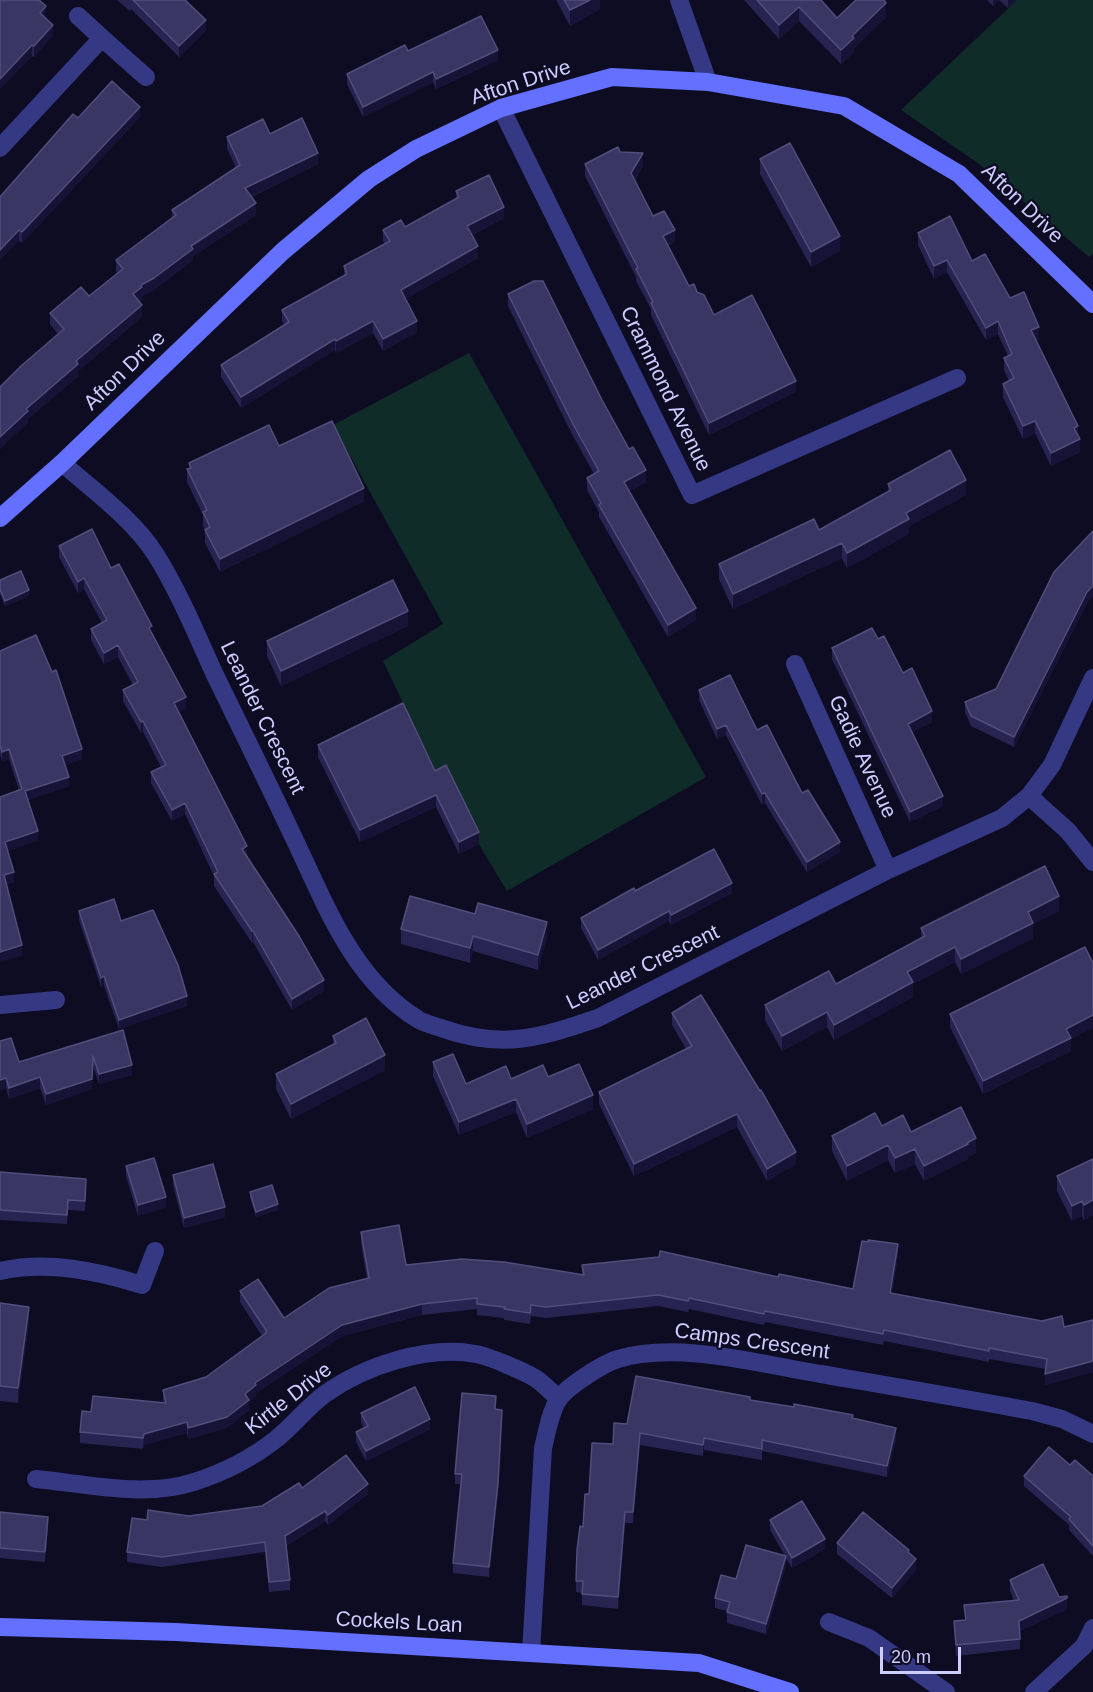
<!DOCTYPE html>
<style>
body{margin:0}
#map{position:relative;width:1093px;height:1692px;overflow:hidden;background:#0e0c22;font-family:Helvetica,sans-serif}
canvas{display:block}
.scale{position:absolute;left:880px;top:1647px;width:81px;height:27px;box-sizing:border-box;border:3px solid #cecdff;border-top:0;padding-left:8px;font-size:18px;line-height:21px;white-space:nowrap;color:#cecdff;-webkit-text-stroke:4px #0e0c22;paint-order:stroke}
</style>
<div id="map">
<canvas width="1093" height="1692"></canvas>
<div class="scale">20 m</div>
</div>
<script>
const ctx = document.querySelector('canvas').getContext('2d');
ctx.lineJoin = 'round';
function fillPath(path, color) { ctx.fillStyle = color; ctx.fill(path, 'evenodd'); }
function strokePath(path, color, width, dash) { ctx.strokeStyle = color; ctx.lineWidth = width; ctx.lineCap = dash ? 'butt' : 'round'; ctx.setLineDash(dash || []); ctx.stroke(path); }
function label(font, color, halo, rows, align = 'center') {
  ctx.font = font + ' Helvetica,sans-serif'; ctx.lineWidth = 4.5; ctx.setLineDash([]); ctx.textBaseline = 'middle'; ctx.strokeStyle = halo; ctx.fillStyle = color; for (const [text, x, y, turn = 0] of rows) {
    ctx.save(); ctx.translate(x, y); ctx.rotate((+turn || 0) * Math.PI / 180); ctx.textAlign = isNaN(turn) ? turn : align; if (halo) ctx.strokeText(text, 0, 0); ctx.fillText(text, 0, 0); ctx.restore();
  }
}
fillPath(new Path2D(`
 M1017,0H1093V254L1089,257L979,164L901,110Z
 M469,353L706,777L507,891L439,778L383,661L443,624L333,425Z`), '#0f2c28');
strokePath(new Path2D(`
 M679,0L708,82
 M78,16L102,38
 M501,108L692,495L957,378
 M0,148L102,38L146,77
 M62,463C94,491 133,519 156,555C179,592 196,633 214,673C240,726 266,779 291,832C324,900 351,979 419,1020C426,1024 436,1026 444,1029C504,1050 542,1037 598,1018L888,870L1002,818L1029,796L1052,765L1093,678
 M795,664L888,870
 M1029,796L1068,831L1093,862
 M0,1005L56,1000
 M0,1271C47,1260 98,1271 142,1285L155,1251
 M36,1479C87,1484 145,1498 194,1482C222,1473 252,1458 275,1440C293,1426 307,1407 325,1394C364,1366 427,1345 476,1354C488,1356 523,1371 535,1378C543,1383 551,1392 559,1399
 M829,1622L869,1638L946,1692
 M531,1653L543,1448C547,1432 550,1413 558,1400C566,1387 604,1363 618,1359C679,1341 759,1364 821,1374C891,1386 962,1398 1032,1411L1062,1419L1093,1434
 M1034,1692L1084,1646L1093,1628`), '#353984', 18);
strokePath(new Path2D(`
 M0,518L62,463L283,251L369,179L416,149L501,108L612,77L708,82L844,106L959,174L1093,304
 M0,1627L176,1632L699,1663L790,1692`), '#6470ff', 18);
fillPath(new Path2D(`
 M0,0L46,17L45,18L53,35L34,57L32,56L0,89Z
 M117,0H185L206,30L179,57L131,9L130,11Z
 M556,0H600V9L570,26Z
 M744,0H821L837,18L886,17L854,48V52L841,64L799,21L779,39Z
 M987,0H1016L1008,8L999,0L993,6Z
 M408,51L498,60L436,89L433,82L363,117L347,84V74Z
 M140,117L22,243L19,240L0,260V197L78,118Z
 M270,134L318,164L251,197L256,215L193,256V260L154,290L142,296V299L139,301L142,317L78,371V376L28,419V422L0,449V387L58,334L50,324V313L89,296L117,273L116,271V260L172,217V210L236,168L227,148V137Z
 M620,152L643,165L635,180L653,216L675,242L668,246L689,286L697,292L714,315L796,392L709,435L651,315V309L636,281V277L585,176V164Z
 M760,159L840,251L811,267L760,174Z
 M456,191L504,218L472,235L478,258L405,299L417,332L383,351L373,333L336,353L335,350L241,408L221,377V365L285,325L282,321V310L344,276V266L385,244L383,241V230L405,227L456,199Z
 M918,233L972,261L1010,298L1039,339L1036,341L1078,436L1080,452L1051,466L1035,433L1023,439L1003,397V384L1009,381L1004,370V358L1008,356L998,334L986,340L947,272L934,279L918,245Z
 M508,294L602,400L646,482L629,491L696,620L668,637L599,517V512L587,490V478L594,474L573,436L508,306Z
 M279,446L364,501L220,572L205,543V531L203,525V515L187,482V469H189V463Z
 M888,484L966,495L909,526V534L847,568L842,558L733,609L719,579V564L819,530L888,492Z
 M1093,531V596L1087,603L1014,747L971,726L965,712V702L996,689Z
 M59,546L111,568L152,633L186,708L179,712L247,856L324,991L292,1010L253,942L252,943L214,886V876L185,814L172,821L151,783V772L161,767L143,732L141,733L123,701V690L133,685L118,657L104,664L91,640V629L102,623L84,589L78,593L59,557Z
 M0,580L29,596L5,606L0,594Z
 M408,626L281,686L267,656V641Z
 M878,639L903,673L932,722L912,732L943,806L910,822L832,659V648Z
 M0,651L82,759L65,765L69,786L28,800L38,840L8,851L14,882L6,884L22,955L0,962V797L19,790L9,759L2,761L0,755Z
 M699,690L757,730L802,793L840,852L807,872L765,803L762,805L726,735L717,739L699,700Z
 M318,745L435,771L479,844L459,854L436,807L360,842L318,757Z
 M635,891L732,893L671,925L669,921L598,960L581,928V918Z
 M79,911L121,921L187,1006L119,1029L104,986L101,987L79,920Z
 M1059,911L1033,924V938L961,974L955,962L913,984V997L834,1040L827,1027L782,1051L765,1020V1005L836,984L921,938V928Z
 M401,929L547,937L538,970L473,951L470,963L401,944Z
 M672,1013L796,1164L767,1181L737,1127L634,1176L599,1104V1092L686,1049L672,1025Z
 M950,1014L1071,1039V1051L983,1094L950,1027Z
 M123,1030L132,1075L99,1084L93,1066L92,1089L46,1105L40,1088L9,1099L6,1088L0,1090L11,1038L19,1062Z
 M333,1036L385,1070L291,1119L276,1089V1074L333,1045Z
 M433,1062L466,1084L511,1079L548,1077L593,1109L527,1138L516,1112L459,1135L433,1076Z
 M882,1126L911,1132L976,1153L968,1157V1159L924,1181L915,1164L895,1173L888,1160L847,1181L832,1151V1136Z
 M1093,1159V1215L1084,1220L1082,1216L1072,1221L1057,1191V1176Z
 M126,1166L166,1207L138,1216L126,1176Z
 M0,1172L86,1189L85,1211L68,1210L67,1224L0,1220Z
 M173,1175L225,1217L184,1228L173,1185Z
 M250,1192L278,1210L256,1217L250,1198Z
 M361,1232L406,1265L582,1274V1265L778,1277L853,1289L898,1255L892,1293L1064,1327L1093,1320V1372L1045,1385L1046,1369L989,1359V1362L884,1341L883,1345L765,1322L764,1325L689,1309L688,1312L658,1306L546,1318L531,1316L530,1324L504,1320V1318L477,1315V1309L422,1315L342,1336L256,1393V1396L249,1402V1410L227,1428L188,1439L187,1433L144,1445L143,1449L80,1443V1432L91,1412L163,1402V1390L206,1377L262,1336L240,1302V1291L284,1318L367,1279L361,1243Z
 M0,1303L29,1322L18,1403L0,1401Z
 M750,1400L853,1418L896,1440L887,1477L762,1451V1460L704,1450L703,1456L640,1445L633,1523H625L618,1609L582,1605V1593L576,1592V1581L583,1527L589,1494L613,1444L627,1424Z
 M496,1409L502,1420L498,1493L489,1577L453,1573V1563L461,1484H455V1474Z
 M361,1413L430,1429L366,1461L356,1442V1432L364,1428L361,1423Z
 M1070,1465L1093,1476V1556L1069,1530V1525L1024,1486V1476Z
 M302,1488L368,1494L328,1525L325,1521L286,1546L290,1580V1590L269,1592L265,1552L162,1567L127,1562V1552L147,1520L189,1516L262,1506Z
 M0,1512L48,1527L45,1562L0,1558Z
 M770,1520L825,1549L792,1568L786,1558V1566L766,1634L727,1623V1611L715,1608V1598L736,1579L785,1556L770,1530Z
 M837,1543L909,1554L916,1570L892,1598L837,1554Z
 M1010,1580L1059,1597L1067,1609L1020,1631V1649L956,1656L954,1621L965,1620L964,1605L1014,1601L1010,1591Z`), '#282451');
fillPath(new Path2D(`
 M590,0H600V9L570,26V10Z
 M993,0H999L993,6Z
 M1008,0H1016L1008,8Z
 M886,3V17L854,48V52L841,64V50L852,36Z
 M46,6V17L40,24V13Z
 M799,7V21L779,39V25Z
 M206,20V30L179,57V46Z
 M53,25V35L34,57V46Z
 M32,45V56L0,89V79Z
 M498,50V60L436,89V79Z
 M433,72V82L363,117V107Z
 M140,107V117L22,243V232Z
 M318,153V164L245,199V188Z
 M643,153V165L631,185V173Z
 M256,203V215L193,256V260L154,290L142,296V299L133,306V294L141,285L191,246Z
 M504,207V218L467,237V226Z
 M19,230V240L0,260V250Z
 M675,230V242L663,248V236Z
 M840,236V251L811,267V252Z
 M478,246V258L401,301V290Z
 M947,260V272L934,279V266Z
 M142,305V317L78,371V376L28,419V422L0,449V437L26,409L76,361Z
 M373,321V333L336,353V341Z
 M417,321V332L383,351V339Z
 M998,321V334L986,340V328Z
 M1039,327V339L1031,343V330Z
 M335,339V350L241,408V397Z
 M796,381V392L709,435V423Z
 M1035,421V433L1023,439V426Z
 M1078,426V438L1074,428Z
 M1080,439V452L1051,466V453Z
 M646,470V482L624,494V482Z
 M966,480V495L909,526V534L847,568V553L906,513Z
 M364,488V501L220,572V559Z
 M842,543V558L733,609V594Z
 M84,578V589L78,593V582Z
 M1093,586V596L1087,603L1014,747V737L1087,592Z
 M29,590V596L5,606V601Z
 M696,608V620L668,637V625Z
 M408,611V626L281,686V671Z
 M118,645V657L104,664V653Z
 M186,697V708L174,715V703Z
 M932,711V722L908,734V724Z
 M143,721V732L141,733V722Z
 M726,725V735L717,739V729Z
 M9,749V759L2,761V752Z
 M82,749V759L62,766V756Z
 M69,777V786L25,801V791Z
 M765,793V803L762,805V794Z
 M436,795V807L360,842V830Z
 M943,796V806L910,822V812Z
 M185,803V814L172,821V810Z
 M38,831V840L5,852V842Z
 M479,832V844L459,854V842Z
 M840,842V852L807,872V862Z
 M247,846V857L242,849Z
 M14,872V882L4,885V875Z
 M732,883V893L671,925V915Z
 M1059,896V911L1033,924V938L961,974V959L1028,912Z
 M669,911V921L598,960V950Z
 M547,922V937L538,970V955Z
 M252,931H253V942L252,943Z
 M473,936V951L470,963V948Z
 M22,945V955L0,962V952Z
 M955,947V962L913,984V997L834,1040V1025L907,972Z
 M104,976V986L101,987V978Z
 M324,980V991L292,1010V999Z
 M187,996V1006L119,1029V1020Z
 M827,1012V1027L782,1051V1036Z
 M1093,1015V1028L1071,1039V1051L983,1094V1081L1066,1029Z
 M385,1055V1070L291,1119V1104Z
 M93,1056L92,1089L46,1105V1094Z
 M132,1065V1075L99,1084V1074Z
 M40,1077V1088L9,1099V1088Z
 M6,1078V1088L0,1090V1080Z
 M593,1095V1109L527,1138V1124Z
 M516,1099V1112L459,1135V1122Z
 M737,1114V1127L634,1176V1164Z
 M976,1138V1153L968,1157V1159L924,1181V1166Z
 M888,1145V1160L847,1181V1166Z
 M915,1149V1164L895,1173V1158Z
 M796,1152V1164L767,1181V1169Z
 M166,1197V1207L138,1216V1205Z
 M1093,1200V1215L1084,1220V1205Z
 M1082,1201V1216L1072,1221V1206Z
 M278,1204V1210L256,1217V1212Z
 M225,1207V1217L184,1228V1218Z
 M898,1244V1255L890,1303V1293Z
 M422,1304V1315L342,1336L256,1393V1396L249,1402V1410L227,1428L188,1439V1428L245,1394L255,1383L342,1325Z
 M29,1307V1322L18,1403V1388Z
 M1093,1361V1372L1045,1385V1374Z
 M502,1410L498,1493L489,1577V1567Z
 M430,1419V1429L366,1461V1451Z
 M187,1422V1433L144,1445L143,1449L144,1434Z
 M896,1428V1440L887,1477V1466Z
 M640,1433V1445L633,1523V1512Z
 M704,1438V1450L703,1456V1445Z
 M368,1484V1494L328,1525V1515Z
 M325,1511V1521L285,1546V1536Z
 M625,1512V1523L618,1609V1597Z
 M48,1517V1527L45,1562V1552Z
 M825,1539V1549L792,1568V1558Z
 M786,1556V1566L766,1634V1624Z
 M916,1559V1570L892,1598V1588Z
 M1067,1598V1609L1019,1632V1621Z`), '#161336');
const building = new Path2D(`
 M0,0H39L46,6L40,13L53,25L34,46L32,45L0,79Z
 M133,0H185L206,20L179,46Z
 M564,0H590L570,10Z
 M757,0H821L837,18L856,0H884L886,3L852,36L854,38L841,50L799,7L779,25Z
 M481,16L498,50L436,79L433,72L363,107L347,74L405,45L408,51Z
 M112,81L140,107L22,232L19,230L0,250V197L73,114L78,118Z
 M302,118L318,153L245,188L256,203L191,246L193,249L154,278L141,285L142,287L133,294L142,305L76,361L78,364L26,409L28,411L0,437V387L21,366L64,329L50,313L81,287L89,296L123,269L116,260L176,215L172,210L240,165L227,137L263,119L270,134Z
 M790,143L840,236L811,252L760,159Z
 M618,147L620,152L643,153L631,173L653,216L664,211L675,230L663,236L689,286L694,284L697,292L704,295L714,315L752,295L796,381L709,423L651,303L653,302L636,269L638,268L585,164Z
 M489,175L504,207L467,226L478,246L401,290L417,321L383,339L373,321L336,341L335,339L241,397L221,365L289,322L282,310L347,274L344,266L390,241L383,230L401,220L405,227L459,197L456,191Z
 M950,216L972,261L985,254L1010,298L1024,292L1039,327L1031,330L1078,426L1074,428L1080,439L1051,453L1035,421L1023,426L1003,384L1014,378L1004,358L1012,354L998,321L986,328L947,260L934,266L918,233Z
 M534,281H543L602,400L629,449L633,447L646,470L624,482L696,608L668,625L599,505L601,503L587,478L599,471L573,424L508,294Z
 M332,421L364,488L220,559L205,530L210,527L203,512L207,510L187,469L191,468L189,463L269,425L279,446Z
 M950,450L966,480L906,513L909,519L847,553L842,543L733,594L719,564L814,519L819,530L891,490L888,484Z
 M92,529L111,568L119,564L152,626L149,628L186,697L174,703L247,846L242,849L299,936L324,980L292,999L253,931H252L214,874L218,872L185,803L172,810L151,772L166,765L143,721L141,722L123,690L138,682L118,645L104,653L91,629L107,620L84,578L78,582L59,546Z
 M1093,531V586L1087,592L1014,737L971,716L965,702L996,689L1054,572Z
 M21,571L29,590L5,601L0,589V580Z
 M393,580L408,611L281,671L267,641Z
 M872,628L878,639L884,636L903,673L912,668L932,711L908,724L943,796L910,812L832,648Z
 M36,635L52,672L56,670L82,749L62,756L69,777L25,791L38,831L5,842L14,872L4,875L22,945L0,952V797L22,789L9,749L2,752L0,745V651Z
 M730,675L757,730L767,725L802,793L808,790L840,842L807,862L765,793L762,794L726,725L717,729L699,690Z
 M403,703L435,771L446,765L479,832L459,842L436,795L360,830L318,745Z
 M714,849L732,883L671,915L669,911L598,950L581,918L634,888L635,891Z
 M1045,866L1059,896L1028,912L1033,923L961,959L955,947L907,972L913,982L834,1025L827,1012L782,1036L765,1005L829,971L836,984L925,936L921,928Z
 M410,896L475,914L478,903L547,922L538,955L473,936L470,948L401,929Z
 M114,899L121,921L153,910L178,965L187,996L119,1020L104,976L101,978L79,911Z
 M1085,947L1093,963V1015L1066,1029L1071,1038L983,1081L950,1014Z
 M701,995L760,1091L761,1090L796,1152L767,1169L737,1114L634,1164L599,1092L692,1046L672,1013Z
 M366,1018L385,1055L291,1104L276,1074L336,1043L333,1036Z
 M123,1030L132,1065L99,1074L93,1056L92,1079L46,1094L40,1077L9,1088L6,1078L0,1080V1041L11,1038L19,1062Z
 M453,1054L466,1084L506,1066L511,1079L543,1065L548,1077L579,1064L593,1095L527,1124L516,1099L459,1122L433,1062Z
 M961,1107L976,1138L967,1143L968,1144L924,1166L915,1149L895,1158L888,1145L847,1166L832,1136L875,1113L882,1126L903,1115L911,1132Z
 M154,1158L166,1197L138,1205L126,1166Z
 M1093,1159V1200L1084,1205L1082,1201L1072,1206L1057,1176Z
 M213,1164L225,1207L184,1218L173,1175Z
 M0,1172L86,1179L85,1201L68,1200L67,1215L0,1210Z
 M272,1185L278,1204L256,1212L250,1192Z
 M399,1225L406,1265L462,1259L504,1262L584,1275L582,1265L659,1257L660,1251L778,1277L779,1274L853,1289L862,1241L868,1242V1240L898,1244L890,1293L1042,1321L1062,1316L1064,1327L1093,1320V1361L1045,1374L1047,1359L989,1348V1351L884,1330L883,1334L765,1311L764,1314L689,1298L688,1301L658,1295L546,1307L531,1305L530,1313L504,1309L505,1307L477,1304V1298L422,1304L342,1325L255,1383L256,1385L245,1394L249,1400L227,1417L188,1428L187,1422L144,1434L143,1438L80,1432L82,1411L91,1412L93,1396L166,1403L163,1390L206,1377L266,1333V1330L240,1291L258,1279L284,1318L329,1288L369,1278L361,1232Z
 M0,1303L29,1307L18,1388L0,1386Z
 M636,1376L750,1397V1400L794,1407V1404L853,1415L852,1418L896,1428L887,1466L762,1440V1449L704,1438L703,1445L640,1433L633,1512H625L618,1597L582,1594L583,1581H576L577,1550L580,1526L583,1527L585,1494H589L592,1443L613,1444L614,1423L627,1424Z
 M415,1387L430,1419L366,1451L356,1432L368,1426L361,1413Z
 M462,1393L496,1396L495,1409L502,1410L498,1483L489,1567L453,1563L462,1474H455Z
 M1049,1447L1070,1465L1075,1460L1093,1476V1546L1069,1519L1071,1517L1024,1476Z
 M346,1455L368,1484L328,1515L325,1511L285,1536L290,1580L269,1582L265,1542L162,1557L127,1552L132,1518L147,1520L148,1510L189,1516L262,1506L299,1483L302,1488Z
 M802,1501L825,1539L792,1558L770,1520Z
 M0,1512L48,1517L45,1552L0,1548Z
 M863,1512L909,1550L908,1552L916,1559L892,1588L837,1543Z
 M746,1545L786,1556L766,1624L727,1612L730,1602L715,1598L721,1575L736,1579Z
 M1043,1564L1059,1597L1067,1596V1598L1019,1621L1020,1639L956,1645L954,1621L966,1620L964,1605L1019,1600L1010,1580Z`);
fillPath(building, '#3a3664');
strokePath(building, '#514e7c', 1.5);
label('21px', '#cecdff', '#0e0c22', [
 ["Afton Drive",521,83,-18],
 ["Afton Drive",1022,204,44],
 ["Afton Drive",125,371,-44],
 ["Crammond Avenue",665,389,64],
 ["Leander Crescent",262,718,64],
 ["Gadie Avenue",862,757,65],
 ["Leander Crescent",643,968,-26],
 ["Camps Crescent",752,1342,8],
 ["Kirtle Drive",289,1399,-38],
 ["Cockels Loan",399,1623,3]
]);
</script>
